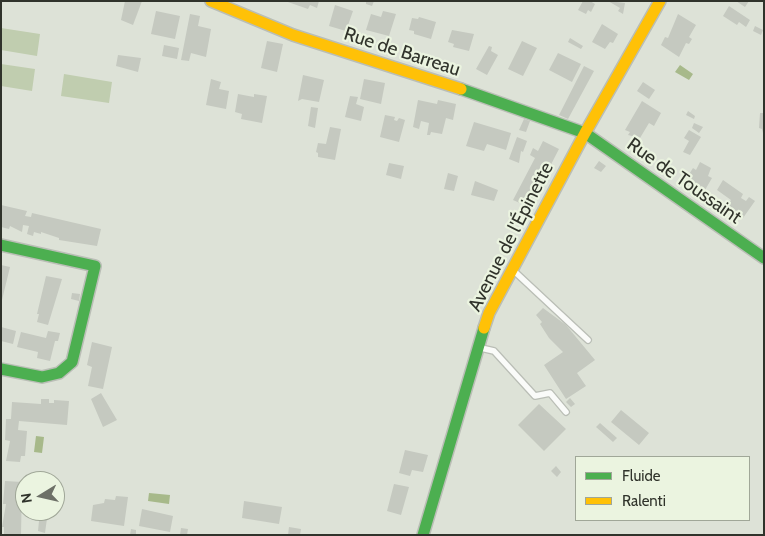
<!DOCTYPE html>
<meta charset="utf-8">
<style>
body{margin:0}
#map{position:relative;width:765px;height:536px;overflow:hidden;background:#dde2d7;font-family:Cabin,sans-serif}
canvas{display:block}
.frame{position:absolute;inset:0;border:2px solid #30332b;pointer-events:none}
.legend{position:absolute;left:575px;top:456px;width:175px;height:65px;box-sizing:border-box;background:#ebf4e0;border:1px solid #a0a798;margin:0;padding:6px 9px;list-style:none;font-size:15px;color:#30332b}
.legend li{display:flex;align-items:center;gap:10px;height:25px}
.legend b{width:25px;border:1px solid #a0a798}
.north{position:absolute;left:15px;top:471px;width:50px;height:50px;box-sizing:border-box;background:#ebf4e0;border:1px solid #a0a798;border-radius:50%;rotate:261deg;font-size:14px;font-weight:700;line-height:20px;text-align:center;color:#30332b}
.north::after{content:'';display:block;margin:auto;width:18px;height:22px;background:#6d7067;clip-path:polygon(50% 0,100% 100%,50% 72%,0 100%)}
</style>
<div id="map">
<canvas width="765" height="536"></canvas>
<div class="frame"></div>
<ul class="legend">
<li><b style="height:6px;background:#4caf50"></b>Fluide</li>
<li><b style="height:6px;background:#ffc107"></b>Ralenti</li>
</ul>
<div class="north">N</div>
</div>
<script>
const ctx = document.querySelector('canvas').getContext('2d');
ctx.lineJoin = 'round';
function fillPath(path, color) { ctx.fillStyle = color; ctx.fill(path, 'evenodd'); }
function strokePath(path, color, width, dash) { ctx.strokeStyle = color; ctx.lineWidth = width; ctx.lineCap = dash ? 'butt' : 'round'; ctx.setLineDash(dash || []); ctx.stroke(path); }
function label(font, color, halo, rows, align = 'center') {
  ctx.font = font + ' Cabin,sans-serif'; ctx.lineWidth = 4.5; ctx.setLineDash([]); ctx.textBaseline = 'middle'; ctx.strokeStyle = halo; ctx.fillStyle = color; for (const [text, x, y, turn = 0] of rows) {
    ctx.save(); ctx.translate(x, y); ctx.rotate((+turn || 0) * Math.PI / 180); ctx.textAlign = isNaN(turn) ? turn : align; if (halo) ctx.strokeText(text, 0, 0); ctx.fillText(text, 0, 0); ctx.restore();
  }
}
fillPath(new Path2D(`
 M1,28L40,34L37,56L1,50Z
 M1,64L35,69L32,91L1,86Z
 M64,74L112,82L109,103L61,96Z`), '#c0cdaf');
fillPath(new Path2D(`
 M680,65L693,74L689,80L675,72Z
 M36,436L44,437L42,453L34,452Z
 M149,493L170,495L169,504L148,501Z`), '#a7b98a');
fillPath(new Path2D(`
 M125,1H142L133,25L121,20Z
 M285,1H319L317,8L310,5L308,9Z
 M366,1H374L372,6L366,4Z
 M583,1H590L595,4L591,12L588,10L586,14L578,10Z
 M608,1L625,3L623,14L618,11L620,8Z
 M736,1H749L745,7Z
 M335,5L353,11L346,31L329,26Z
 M729,6L750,20L746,27L739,22L737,25L723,16Z
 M156,11L180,16L175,39L151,34Z
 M383,11L396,14L389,36L366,30L371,14L381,17Z
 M190,14L200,16L198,26L211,29L206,57L191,53L189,61L181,60Z
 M678,14L696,25L689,37L692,39L689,44L686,43L679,57L661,45L665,37L668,38Z
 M419,17L436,22L431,39L414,34V31L409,30L412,18L418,19Z
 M602,24L618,34L613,43L610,42L605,49L592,42Z
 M755,26L763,30L761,35L753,31Z
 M452,30L474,34L469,51L453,47L454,44L448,42Z
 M570,38L583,46L581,49L568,42Z
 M267,41L283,44L277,72L261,68Z
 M522,41L537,48L523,76L508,69Z
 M164,45L179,48L177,59L162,56Z
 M489,46L492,47L491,51L498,55L487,75L476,69Z
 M558,53L581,64L572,82L549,70Z
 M118,55L141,58L138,72L116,66Z
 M584,66L594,71L568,119L559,115Z
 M303,75L324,80L319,102L302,99L298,101Z
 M211,79L221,82L219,89L229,91L226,109L206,105Z
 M364,79L385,83L381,104L360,99Z
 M643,82L655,90L649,99L637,91Z
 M238,94L254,97V94L267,96L262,123L241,119L242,114L235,112Z
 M350,96L358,97L356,104L364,107L361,121L345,117Z
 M418,100L437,104L438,100L456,104L453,120L446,118L442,134L431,132L430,135H427L429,123L421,121L419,129L413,127Z
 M642,101L661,113L654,126L649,123L640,138L628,135L630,132L625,130Z
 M311,107L318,108L315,128L308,126Z
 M688,111L695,116L694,119L686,115Z
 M760,113H764V137L762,129L759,128Z
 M385,115L395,117L394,120L397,121L399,118L405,120L399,142L380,137Z
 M524,119L530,121L526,132L519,130Z
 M474,122L511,133L506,150L487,144L484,151L466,146Z
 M694,123L703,127L699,133L692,128Z
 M330,127L341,129L335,160L318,157V153L316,152L318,143L326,144Z
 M689,130L701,137L690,155L683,152L689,141L684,138Z
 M517,137L527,141L523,152L521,151L519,163L509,159Z
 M543,141L559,149L529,207L513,200L535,158L530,155L533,148L538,151Z
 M599,161L606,166L601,172L594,168Z
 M700,162L711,168L708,176L712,178L705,190L686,179L693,168L696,170Z
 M389,163L404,166L401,179L386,175Z
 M448,173L458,176L454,191L444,189Z
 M723,180L743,194L741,198L746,201L749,197L755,201L743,218L726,207L731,200L717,190Z
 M475,181L498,190L494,201L471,195Z
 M1,205L27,211L25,216L31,217L32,213L101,229L97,246L59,240V238L41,232V234L34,232L33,236L27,234L29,226L23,225L22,232L10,226L9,229L1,227Z
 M1,265L10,267L2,300H1Z
 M46,276L62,279L48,325L37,322L39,314H37Z
 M72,293L80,294L79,301L71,299Z
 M543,308L566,325L595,360L577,373L586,386L566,399L544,365L563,352L549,338L540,324L542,322L536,315Z
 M1,327L16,331L13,344L1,341Z
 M48,331L60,333L58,341H55L50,361L37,358L38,352L17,347L21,332L46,338Z
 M92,342L112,347L103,389L88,386L92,367L87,365Z
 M101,393L117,420L103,427L91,399Z
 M570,398L575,404L571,407L566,402Z
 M41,399H49V403H54V400L69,401L67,425L19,421L18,430L27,431L25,456H21L20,462L6,461L10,441L5,440L6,419H11L12,402L41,404Z
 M539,404L566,429L544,451L518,425Z
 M621,410L649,433L639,445L611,422Z
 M600,423L617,438L613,442L596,427Z
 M405,450L428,455L423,472L412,470L410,476L399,473Z
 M556,466L561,472L557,477L551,471Z
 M5,481L22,482L21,535H4V527H2L6,504H3Z
 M394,484L409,487L401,515L387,511Z
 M116,496L128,497L124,526L91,521L93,505L104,503L105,499L115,500Z
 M244,501L282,507L279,524L242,518Z
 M142,509L173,516L170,532L139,526Z
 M40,511H48L45,533L38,531Z
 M289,527L301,529L300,535H288Z
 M181,528L188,529L187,535H180Z
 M131,529L136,530V535H130Z`), '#c5c9c0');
const lane = new Path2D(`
 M514,271L588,340
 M481,348L494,351L535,396L550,393L566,412`);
const fast = new Path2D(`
 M461,89L585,133L764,258
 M1,245L95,266L72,362L59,373L42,377L1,369
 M423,535L484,328`);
const slow = new Path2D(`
 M211,1L293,35L461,89
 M484,328L489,313L585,133L660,1`);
strokePath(lane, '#babeb6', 8);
strokePath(fast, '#babeb6', 14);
strokePath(slow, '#babeb6', 14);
strokePath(lane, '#fafbf9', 5.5);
strokePath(fast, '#4caf50', 11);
strokePath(slow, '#ffc107', 11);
label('19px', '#30332b', '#ebf4e0', [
 ["Rue de Barreau",402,52,18],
 ["Rue de Toussaint",684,181,35],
 ["Avenue de l'Épinette",511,237,-63]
]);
</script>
